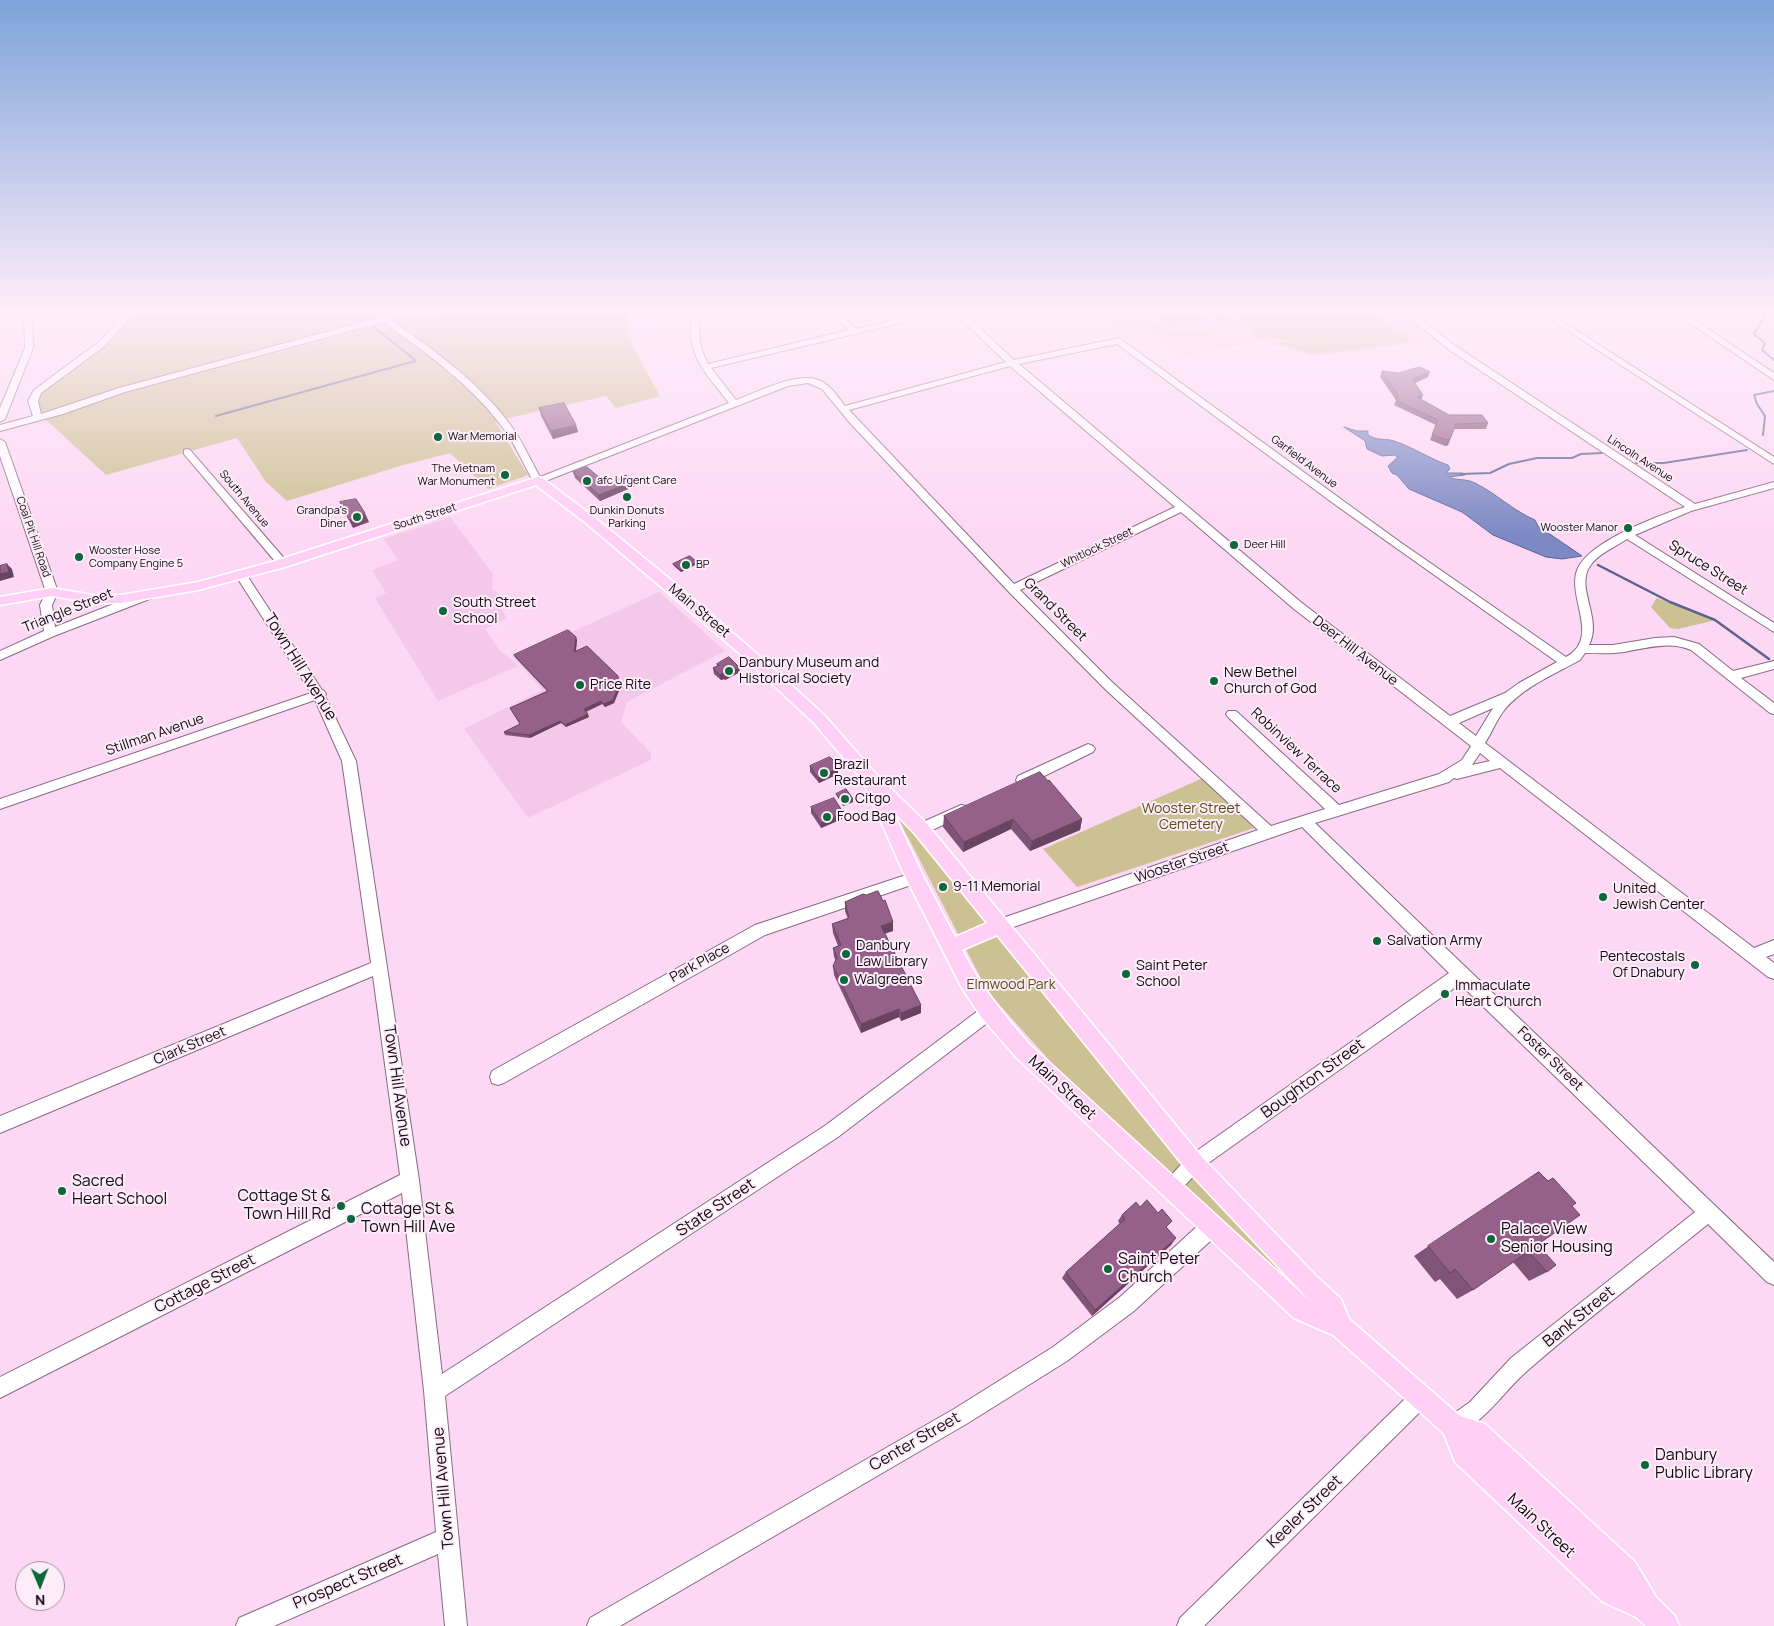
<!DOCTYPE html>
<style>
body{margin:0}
#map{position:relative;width:1774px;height:1626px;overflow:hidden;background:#fdd8f4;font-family:Manrope,sans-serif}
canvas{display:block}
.north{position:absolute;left:15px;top:1561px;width:50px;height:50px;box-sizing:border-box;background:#fcedf8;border:1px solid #9f919c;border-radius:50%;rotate:179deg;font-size:14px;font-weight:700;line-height:20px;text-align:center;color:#130811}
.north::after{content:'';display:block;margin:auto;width:18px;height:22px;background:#0c6739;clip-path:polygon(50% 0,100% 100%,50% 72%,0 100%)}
</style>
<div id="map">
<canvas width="1774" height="1626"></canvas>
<div class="north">N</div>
</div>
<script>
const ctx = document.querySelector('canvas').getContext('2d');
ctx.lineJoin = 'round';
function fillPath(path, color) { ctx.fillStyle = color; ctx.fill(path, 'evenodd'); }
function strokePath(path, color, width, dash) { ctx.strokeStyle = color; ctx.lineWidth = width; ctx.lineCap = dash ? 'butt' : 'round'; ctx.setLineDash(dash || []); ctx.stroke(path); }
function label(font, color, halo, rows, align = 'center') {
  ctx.font = font + ' Manrope,sans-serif'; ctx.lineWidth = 4; ctx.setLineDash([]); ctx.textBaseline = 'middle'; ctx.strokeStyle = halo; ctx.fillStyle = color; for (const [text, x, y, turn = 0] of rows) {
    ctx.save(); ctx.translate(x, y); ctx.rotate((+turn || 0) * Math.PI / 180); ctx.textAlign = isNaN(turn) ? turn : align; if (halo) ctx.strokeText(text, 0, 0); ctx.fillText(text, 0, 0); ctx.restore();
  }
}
fillPath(new Path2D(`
 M396,309H468L418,317H394Z
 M1088,309H1398L1436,341L1314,357L1260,341L1183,357L1155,337L1129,342Z
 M450,517L493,574L492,589L498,593L504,601L498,604L507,618L485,629L500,651L510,658L518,666L438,701L375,598L386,593L372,570L398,560L384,539Z
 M659,592L725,651L627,702L621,722L651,753V760L528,818L464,729L542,690L512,656L570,630L572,632Z`), '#f4c8ea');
fillPath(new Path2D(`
 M135,309H396L394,317L430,316L468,309H629C621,335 648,373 660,396L616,408L606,396L495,421L528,475L488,489L450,453L400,466L287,501L266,482L237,438L106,475L42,416L37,398L41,390L111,342Z
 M1125,309C1138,309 1148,321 1160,327C1175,336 1199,337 1214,328L1218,320L1214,314L1207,309H1214L1233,321L1229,322L1224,320L1223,327C1207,342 1176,339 1158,331C1146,325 1136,316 1125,309Z
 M1143,309H1195L1210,318L1172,328Z
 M1228,309H1371L1412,341L1313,355L1276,343L1289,342L1286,339H1256L1247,325Z
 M1657,598L1712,620V621L1678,629L1670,628L1651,607Z
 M1203,778L1254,828L1077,887L1043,849Z
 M902,814L1293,1282L1222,1225L1050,1061L988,992L897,816Z`), '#cdc092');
const water = new Path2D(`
 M1344,427L1357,431H1368V435C1377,441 1385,438 1394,441C1413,447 1430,459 1448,465L1450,469L1446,473H1463L1465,475L1449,477C1456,481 1465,478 1475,483C1497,494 1512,510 1535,520L1538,526L1582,556L1562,559L1546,557L1493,535L1462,512L1409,489L1397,475L1392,473L1388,466L1398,457L1394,455L1382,456L1367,449L1365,441Z`);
fillPath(water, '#7c89c4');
strokePath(water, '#5c628e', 1);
strokePath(new Path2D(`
 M351,309L415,360
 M1766,309L1767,312L1754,334L1765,343L1762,350L1774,360
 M216,416L415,361
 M1763,435L1765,416L1757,404L1754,395L1774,391
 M1636,463H1664L1747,450
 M1461,474L1490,473L1509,464L1537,458H1572L1581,454L1602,453`), '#5c628e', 2);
strokePath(new Path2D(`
 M1598,565L1670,602L1715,620L1769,659`), '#5c628e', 2.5);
const minor = new Path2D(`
 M24,309H32L33,348L5,419L0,422V408L25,348Z
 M129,309H137L106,345L41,393L38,401L41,414L119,388L378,318L366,309H375C423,343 474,376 509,423C522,440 530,459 540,477L729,403C702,368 686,356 692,309H700C698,329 698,346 708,364L849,330L828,309H836L856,329L940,309H959L1014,360L1119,338L1400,542L1566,657C1602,638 1565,595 1578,568C1591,541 1657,516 1685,507L1448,349L1399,309H1408L1454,345L1695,504L1774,482V488L1691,511L1635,535L1774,623V632L1627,539C1615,547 1598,554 1590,566C1575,588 1603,619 1589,645H1613L1655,638L1674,637L1699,644L1733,671L1774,661V669L1741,678L1774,703V714L1770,713L1691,650C1668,641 1648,648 1624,652C1611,654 1598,653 1585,653L1580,660C1555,674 1525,686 1505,709C1497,719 1492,732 1485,743L1754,948L1774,940V954L1766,957L1774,963V979L1768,977L1500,768L1457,779L1454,778L1449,782L1315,823L1774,1262V1285L1767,1282L1708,1224C1648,1273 1585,1320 1527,1371C1502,1393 1485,1423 1453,1436L1446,1433L1443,1426L1446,1419L1470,1402L1511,1358L1695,1212L1460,984L1200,1169L1176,1195L1170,1198L1164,1195L1161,1189L1164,1183L1188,1157L1449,973L1302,827L999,932L994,931L991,926L994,921L1258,830L1105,689L1009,592L850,423L822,389L808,383L788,386L538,484L533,481C523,463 515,444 503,428C471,384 426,353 383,322L125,392L63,414L0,431V425L33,416L28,401L34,390L100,341ZM952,311L1006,362L845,406C838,397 831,386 821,381C799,370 758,392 736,400L711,368ZM1117,344L1337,506L1557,662L1519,683L1505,693L1450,716L1302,603L1019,364ZM1010,366L1175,507L1014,584L849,410ZM1181,512L1294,609L1471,746L1462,760L1439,774L1339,805L1236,711H1228L1226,714L1228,717L1325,809L1271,826L1113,683L1020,590ZM1493,708L1476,736L1459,723ZM1480,753L1490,761L1472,765Z
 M1534,309H1543L1774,457V464Z
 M1669,309H1678L1774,373V380Z
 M0,439L5,442L58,592L52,605L55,627L144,592H152L154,595L152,598L54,636L0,660V651L44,631L40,605L46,592L0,456Z
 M187,449L190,450L283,557L285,564L284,566H276L274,560L184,454V450Z
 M242,573L246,574L322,690L324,691L326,694L325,696L356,761L419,1180L442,1374L826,1125L983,1007L989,1005L995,1007L997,1012L995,1017L838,1137L445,1396L467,1626H445L438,1554L274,1626H236L239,1618L436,1532L424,1391L402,1193L0,1398V1377L400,1175L373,976L0,1133V1116L371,963L342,761L315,700L0,809V799L311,693L236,576Z
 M1088,744L1093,746L1095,749L1093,752L1028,784H1018L1016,780L1018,776Z
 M961,805L966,806L968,810L966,814L926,833L921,834L916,833L914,829L916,825Z
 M915,872L920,874L922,878L920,882L765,935L504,1083L498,1085L492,1083L490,1077L492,1071L755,925Z
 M1211,1218L1218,1220L1220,1227L1218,1234L1134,1311L1067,1361L968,1423L620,1626H587L590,1618L954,1409L1053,1347L1120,1297L1204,1220Z
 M1421,1387L1428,1390L1431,1397L1428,1404L1204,1626H1177L1180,1618L1414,1390Z`);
const major = new Path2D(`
 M538,477L542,478L594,517L672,581L748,646L824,715L875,773L927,824L1201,1156L1316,1276L1341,1299L1349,1319L1460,1416L1485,1424L1635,1562L1656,1597L1675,1616L1679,1626H1646L1636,1617L1603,1602L1455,1462L1444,1434L1430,1421L1333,1335L1294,1318L1016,1057L982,1018L962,988L906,878L865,786L866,784L814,723L738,652L586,523L536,485L285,567L198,590L121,603H92L52,596L0,605V597L52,588L92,595H121L198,582L275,561ZM892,810L915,834L987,923L955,937L923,876ZM997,935L1187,1170L1311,1302L1030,1045C1003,1014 981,987 962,950Z`);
strokePath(minor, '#8a6982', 2);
strokePath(major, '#fff', 3);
fillPath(minor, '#fff');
fillPath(major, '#ffcff5');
fillPath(new Path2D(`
 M1382,371L1428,377L1415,383L1421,400L1449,415L1488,423L1486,429H1454L1448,445L1445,446L1430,440L1436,425L1394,405L1396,400L1380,377Z
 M539,408L576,425L578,432L553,439L541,416Z
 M573,472L606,483L635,486L600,501L575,478Z
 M697,562V564L681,572L674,566L673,564Z
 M577,640L576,652L619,679L620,688L614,703L605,707L602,704L586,712L589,717L566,727L561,723L530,738L505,735L504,732L520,724L510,708L547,691L515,657L514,655Z
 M717,664L740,672L725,680L724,679L721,680L714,674L713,668L717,666Z
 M838,765V774L819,783L810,772V766Z
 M836,794L853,802L843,806L837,796Z
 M811,807L841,809L842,819L821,828L811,813Z
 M944,816L1082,819L1080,830L1030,851L1011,829L963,852L943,827Z
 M845,902L893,931L885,933L921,1013L901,1021L899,1017L861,1033L834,975L833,966L836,961L834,957L833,948L838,946L833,933L832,924L848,919L845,911Z
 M1539,1172L1572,1206L1540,1243L1539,1246L1547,1272L1529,1281L1513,1262L1473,1290L1457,1299L1440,1279L1435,1282L1414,1256Z
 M1140,1207L1167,1228L1171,1245L1092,1316L1062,1278L1066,1272L1120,1224L1118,1221L1122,1215Z`), '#805378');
fillPath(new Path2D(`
 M1430,372L1428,377L1410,385L1412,379Z
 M1423,395L1421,400L1417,397Z
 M576,425L578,432L553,439L551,431Z
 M1450,439L1448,445L1445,446L1448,440Z
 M634,481L635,486L600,501L599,495Z
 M365,513L369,522L353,528L349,520Z
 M697,562V564L681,572L680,570Z
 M7,564L12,569L14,577L0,581V574Z
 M576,637L577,640L575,655L574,652Z
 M739,667L740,672L725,680L724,675Z
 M723,673L724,679L721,680L720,675Z
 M618,676L620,688L614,703L605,707L604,704Z
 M601,701L602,704L585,712L584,709Z
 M588,714L589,717L566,727L565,725Z
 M560,721L561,723L530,738L529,735Z
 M838,765V774L819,783L818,778Z
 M853,799V802L843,806V803Z
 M841,809L842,819L821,828V823Z
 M1013,819L1011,829L963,852L964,842Z
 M1082,819L1080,830L1030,851L1032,841Z
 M893,922V931L881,935V926Z
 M921,1005V1013L901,1021V1013Z
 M899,1009V1017L861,1033V1024Z
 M1176,1238L1171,1245L1092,1316L1095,1310Z`), '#684461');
const building = new Path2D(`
 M1420,367L1430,372L1412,379L1423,395L1417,397L1449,415H1482L1488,423L1456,424L1450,439L1448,440L1432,435L1438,420L1396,400L1398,395L1382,371L1398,373Z
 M564,403L576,425L551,431L539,408Z
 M587,467L606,483L626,475L634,481L599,495L573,472Z
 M356,499L365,513L349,520L340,502Z
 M690,556L697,562L680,570L673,564Z
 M7,564L9,572L0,574V566Z
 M568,630L576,637L574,652L587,646L618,676L619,686L613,700L604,704L601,701L584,709L588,714L565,725L560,721L529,735L504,732L520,724L510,708L548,691L514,655Z
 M729,657L739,667L724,675L723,673L720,675L713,668L719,665L717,664Z
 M830,757L838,765L836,766L838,768L818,778L810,766Z
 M1040,772L1048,781L1049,780L1082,819L1032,841L1013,819L964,842L944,816Z
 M846,789L853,799L843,803L836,794Z
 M834,798L841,809L839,810L842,814L821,823L811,807Z
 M878,891L883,901L885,900L893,922L881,926L921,1005L901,1013L899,1009L861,1024L833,966L837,957L833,948L841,945L832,924L849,918L845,902L863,894L866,895Z
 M1539,1172L1548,1181L1553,1178L1576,1203L1572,1206L1580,1215L1540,1243L1542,1244L1539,1246L1556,1265L1547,1272L1530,1253L1527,1255L1525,1254L1473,1290L1455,1269L1450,1273L1428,1246Z
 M1147,1200L1158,1213L1162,1209L1172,1221L1166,1227L1176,1238L1095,1310L1066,1272L1125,1219L1122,1215L1136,1202L1140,1207Z`);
fillPath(building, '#95618b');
strokePath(building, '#684461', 1);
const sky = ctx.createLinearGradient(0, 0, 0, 537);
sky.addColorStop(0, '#7da3da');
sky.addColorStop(0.58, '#feedfa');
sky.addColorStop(1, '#feedfa00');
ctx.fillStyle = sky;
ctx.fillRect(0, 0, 1774, 537);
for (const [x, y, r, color] of [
 [438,437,5,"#0c6739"],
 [505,475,5,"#0c6739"],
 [587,481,5,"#0c6739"],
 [627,497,5,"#0c6739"],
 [357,517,5,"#0c6739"],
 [1628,528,5,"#0c6739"],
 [1234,545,5,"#0c6739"],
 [79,557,5,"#0c6739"],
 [686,565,5,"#0c6739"],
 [443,611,5,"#0c6739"],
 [729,671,5,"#0c6739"],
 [1214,681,5,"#0c6739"],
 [580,685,5,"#0c6739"],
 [824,773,5,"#0c6739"],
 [845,799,5,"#0c6739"],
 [827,817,5,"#0c6739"],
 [943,887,5,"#0c6739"],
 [1603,897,5,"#0c6739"],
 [1377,941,5,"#0c6739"],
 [846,954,5,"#0c6739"],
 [1695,965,5,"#0c6739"],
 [1126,974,5,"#0c6739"],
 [844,980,5,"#0c6739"],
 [1445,994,5,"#0c6739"],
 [62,1191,5,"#0c6739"],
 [341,1206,5,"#0c6739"],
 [351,1219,5,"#0c6739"],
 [1491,1239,5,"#0c6739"],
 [1108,1269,5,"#0c6739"],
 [1645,1465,5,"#0c6739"]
]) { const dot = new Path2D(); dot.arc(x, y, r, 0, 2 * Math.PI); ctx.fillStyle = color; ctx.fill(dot); strokePath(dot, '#fcedf8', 2); }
label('11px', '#130811', '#fcedf8', [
 ["War Memorial",448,437],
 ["The Vietnam",495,469,"right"],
 ["War Monument",495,482,"right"],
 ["afc Urgent Care",597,481],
 ["Grandpa's",347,511,"right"],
 ["Diner",347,524,"right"],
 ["Dunkin Donuts",627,511,"center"],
 ["Parking",627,524,"center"],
 ["Wooster Manor",1618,528,"right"],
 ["Deer Hill",1244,545],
 ["Wooster Hose",89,551],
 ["Company Engine 5",89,564],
 ["BP",696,565]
], 'left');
label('11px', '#130811', '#fcedf8', [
 ["Lincoln Avenue",1640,459,33],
 ["Garfield Avenue",1304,462,37],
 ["South Avenue",244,499,50],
 ["South Street",425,517,-18],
 ["Coal Pit Hill Road",33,537,71],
 ["Whitlock Street",1097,548,-26]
]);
label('14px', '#130811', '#fcedf8', [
 ["Spruce Street",1708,568,32],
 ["Grand Street",1055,610,45],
 ["Triangle Street",68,611,-22],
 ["Main Street",699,611,40],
 ["Deer Hill Avenue",1355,651,38],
 ["Stillman Avenue",155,735,-19],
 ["Robinview Terrace",1296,751,43],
 ["Wooster Street",1182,863,-19],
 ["Park Place",700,963,-29],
 ["Clark Street",190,1046,-23],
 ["Foster Street",1550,1059,44]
]);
label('14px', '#130811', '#fcedf8', [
 ["South Street",453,603],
 ["School",453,619],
 ["Danbury Museum and",739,663],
 ["Historical Society",739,679],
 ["New Bethel",1224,673],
 ["Church of God",1224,689],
 ["Price Rite",590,685],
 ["Brazil",834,765],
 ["Restaurant",834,781],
 ["Citgo",855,799],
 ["Food Bag",837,817],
 ["9-11 Memorial",953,887],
 ["United",1613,889],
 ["Jewish Center",1613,905],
 ["Salvation Army",1387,941],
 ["Danbury",856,946],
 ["Law Library",856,962],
 ["Pentecostals",1685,957,"right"],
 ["Of Dnabury",1685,973,"right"],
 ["Saint Peter",1136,966],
 ["School",1136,982],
 ["Walgreens",854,980],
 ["Immaculate",1455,986],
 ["Heart Church",1455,1002]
], 'left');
label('14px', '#5b4d19', '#fcedf8', [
 ["Wooster Street",1191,809],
 ["Cemetery",1191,825],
 ["Elmwood Park",1011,985]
]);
label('16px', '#130811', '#fcedf8', [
 ["Town Hill Avenue",300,667,58],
 ["Boughton Street",1313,1079,-36],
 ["Town Hill Avenue",397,1086,82],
 ["Main Street",1062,1088,43],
 ["State Street",716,1208,-34],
 ["Cottage Street",205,1284,-27],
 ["Bank Street",1579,1317,-39],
 ["Center Street",915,1442,-30],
 ["Town Hill Avenue",444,1488,-95],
 ["Keeler Street",1305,1512,-44],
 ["Main Street",1541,1526,43],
 ["Prospect Street",348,1582,-23]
]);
label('16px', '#130811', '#fcedf8', [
 ["Sacred",72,1182],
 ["Heart School",72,1200],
 ["Cottage St &",331,1197,"right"],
 ["Town Hill Rd",331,1215,"right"],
 ["Cottage St &",361,1210],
 ["Town Hill Ave",361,1228],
 ["Palace View",1501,1230],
 ["Senior Housing",1501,1248],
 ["Saint Peter",1118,1260],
 ["Church",1118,1278],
 ["Danbury",1655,1456],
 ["Public Library",1655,1474]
], 'left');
</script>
